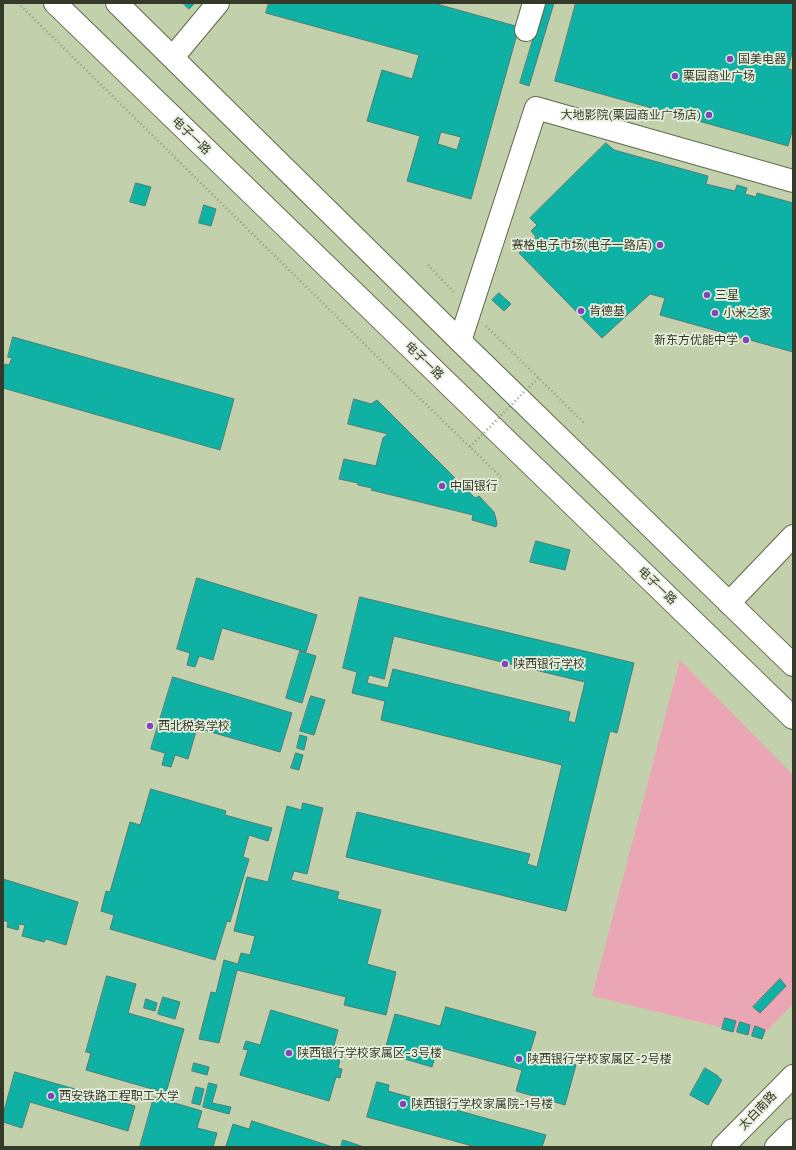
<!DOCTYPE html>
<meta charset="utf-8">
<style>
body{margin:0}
#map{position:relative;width:796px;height:1150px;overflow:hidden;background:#c2d1ab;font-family:"Work Sans",sans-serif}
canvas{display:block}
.frame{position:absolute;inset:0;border:4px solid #34392a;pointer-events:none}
</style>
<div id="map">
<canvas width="796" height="1150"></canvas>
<div class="frame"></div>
</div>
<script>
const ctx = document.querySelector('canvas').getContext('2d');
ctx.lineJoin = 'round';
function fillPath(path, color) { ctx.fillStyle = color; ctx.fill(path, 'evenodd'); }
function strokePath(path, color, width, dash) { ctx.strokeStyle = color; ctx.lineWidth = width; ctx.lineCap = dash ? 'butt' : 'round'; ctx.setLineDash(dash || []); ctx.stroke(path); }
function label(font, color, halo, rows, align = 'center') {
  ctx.font = font + ' "Work Sans","Noto Sans SC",sans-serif'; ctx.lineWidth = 3.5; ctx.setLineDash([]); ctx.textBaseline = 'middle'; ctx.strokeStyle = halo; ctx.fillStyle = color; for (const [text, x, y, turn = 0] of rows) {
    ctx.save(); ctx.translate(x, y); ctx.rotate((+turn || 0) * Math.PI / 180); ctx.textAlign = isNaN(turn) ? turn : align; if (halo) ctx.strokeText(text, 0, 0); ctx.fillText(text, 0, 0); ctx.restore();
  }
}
fillPath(new Path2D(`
 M680,660L793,775V1004L761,1037L592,996Z`), '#eba6b5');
const building = new Path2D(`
 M183,3H195L189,9Z
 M269,3H433L519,27L471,199L407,181L420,136L367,121L382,70L412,79L419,55L266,13ZM441,132L461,137L457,150L438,144Z
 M544,3H554L529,86L520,83Z
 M576,3H793V49L788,69L793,70V128L788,146L555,81Z
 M606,143L614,150L708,176L706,184L735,191L737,185L747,188L745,194L756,197L757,193L793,203V352L660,315L665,298L650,294L602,338L519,253L536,237L531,231L537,225L530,218Z
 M136,183L151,187L145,206L130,202Z
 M204,205L216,209L211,226L199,223Z
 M499,293L511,304L504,311L492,300Z
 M13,337L234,399L220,450L3,388V373L5,364L9,365L12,358L8,357Z
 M354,399L371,404L377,400L474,497L476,498L479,496L494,512L497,523L496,527L472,520L473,515L371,490L372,488L358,485V483L339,479L344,459L376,466L383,438L388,434L348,424Z
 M536,541L570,550L565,570L530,562Z
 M197,578L317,615L306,652L222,628L213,660L199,656L195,667L187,665L190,653L177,649Z
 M360,597L634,663L617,733L610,731L566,911L346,857L357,812L530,854L527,864L537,867L562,765L381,720L385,701L352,693L357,672L343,668ZM394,636L585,682L575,723L568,721L570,712L393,669L388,688L367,683L369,675L384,679Z
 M300,651L316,656L302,703L286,698Z
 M173,677L292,713L280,752L197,728L188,759L175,755L171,767L162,765L165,753L151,749Z
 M311,696L325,700L314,735L300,731Z
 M300,735L307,737L304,750L297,748Z
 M296,753L303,755L299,770L291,768Z
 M151,789L226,811L225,815L272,828L268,841L249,835L243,857L249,859L230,922L227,921L215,960L110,929L114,915L101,911L106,891L110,892L130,822L140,825Z
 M303,803L323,808L307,874L294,871L291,880L339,892L337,899L381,910L367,964L396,972L386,1015L344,1005L346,997L237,970L219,1043L199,1039L211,992L216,993L224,960L238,964L241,953L250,955L255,936L234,931L247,877L268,882L287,806L301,810Z
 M3,879L78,902L66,945L46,939L44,942L22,936L25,925L19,924L18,930L7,927L8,922L3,920Z
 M107,976L136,984L128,1013L184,1029L166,1093L86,1070L91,1053L86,1052Z
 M780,979L786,986L760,1013L753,1007Z
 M163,997L180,1002L175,1019L158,1014Z
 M146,999L157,1003L155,1011L144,1008Z
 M446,1007L536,1032L530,1052L576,1065L565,1105L516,1091L522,1070L438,1047L432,1067L384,1053L395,1014L440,1026Z
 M271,1010L338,1030L331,1057L340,1060L338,1068L342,1069L340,1078L336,1077L329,1101L240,1075L248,1050L243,1049L246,1041L260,1045Z
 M725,1018L736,1021L733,1032L722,1029Z
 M740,1022L750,1025L748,1035L737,1032Z
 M755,1026L765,1030L762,1039L752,1036Z
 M194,1063L209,1067L207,1075L192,1071Z
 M705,1068L718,1076V1077L722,1080L708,1105L690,1095Z
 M15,1072L135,1106L128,1131L30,1102L22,1128L3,1122V1115Z
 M377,1082L389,1085L388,1091L546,1135L542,1147H476L367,1117Z
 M209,1083L217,1085L212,1103L231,1107L229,1114L203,1107Z
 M196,1087L204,1089L200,1105L192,1103Z
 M154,1097L202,1111L197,1128L217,1133L213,1147H140Z
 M252,1121L333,1147H229L226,1146L233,1124L249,1129Z
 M343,1140L364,1147H341Z`);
fillPath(building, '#0eb1a3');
strokePath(building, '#4d7d77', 1);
const minor = new Path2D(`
 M526,30L534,3
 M173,57L218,3
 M460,341L536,108L793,181
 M729,603L793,536`);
const major = new Path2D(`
 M55,3L793,718
 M117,3L460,341L793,665
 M723,1147L793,1076
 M776,1147L793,1130`);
strokePath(minor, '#5c6946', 24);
strokePath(major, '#5c6946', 24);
strokePath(new Path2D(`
 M18,3L407,386L501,477
 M428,265L455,293
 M486,326L585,424`), '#8e997c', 2.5, [1, 3]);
strokePath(minor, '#fff', 22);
strokePath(major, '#fff', 22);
strokePath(new Path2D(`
 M470,447L538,378`), '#8e997c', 2.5, [1, 3]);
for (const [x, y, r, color] of [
 [730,59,4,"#8144b9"],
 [675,76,4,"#8144b9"],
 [709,115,4,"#8144b9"],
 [660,245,4,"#8144b9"],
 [707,295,4,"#8144b9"],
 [581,311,4,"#8144b9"],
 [715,313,4,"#8144b9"],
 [746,340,4,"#8144b9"],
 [442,486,4,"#8144b9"],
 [505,664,4,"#8144b9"],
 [150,726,4,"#8144b9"],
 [289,1053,4,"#8144b9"],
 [519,1059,4,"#8144b9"],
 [51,1096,4,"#8144b9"],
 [403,1104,4,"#8144b9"]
]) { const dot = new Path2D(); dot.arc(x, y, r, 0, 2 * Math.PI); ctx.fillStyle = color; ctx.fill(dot); strokePath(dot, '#e7eedb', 1.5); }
label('12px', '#34392a', '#e7eedb', [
 ["国美电器",738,59],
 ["栗园商业广场",683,76],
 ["大地影院(栗园商业广场店)",701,115,"right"],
 ["赛格电子市场(电子一路店)",652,245,"right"],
 ["三星",715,295],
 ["肯德基",589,311],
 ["小米之家",723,313],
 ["新东方优能中学",738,340,"right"],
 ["中国银行",450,486],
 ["陕西银行学校",513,664],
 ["西北税务学校",158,726],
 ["陕西银行学校家属区-3号楼",297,1053],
 ["陕西银行学校家属区-2号楼",527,1059],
 ["西安铁路工程职工大学",59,1096],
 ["陕西银行学校家属院-1号楼",411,1104]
], 'left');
label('12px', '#34392a', '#e7eedb', [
 ["电子一路",191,136,44],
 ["电子一路",424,361,44],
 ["电子一路",657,586,44],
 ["太白南路",758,1111,-46]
]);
</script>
